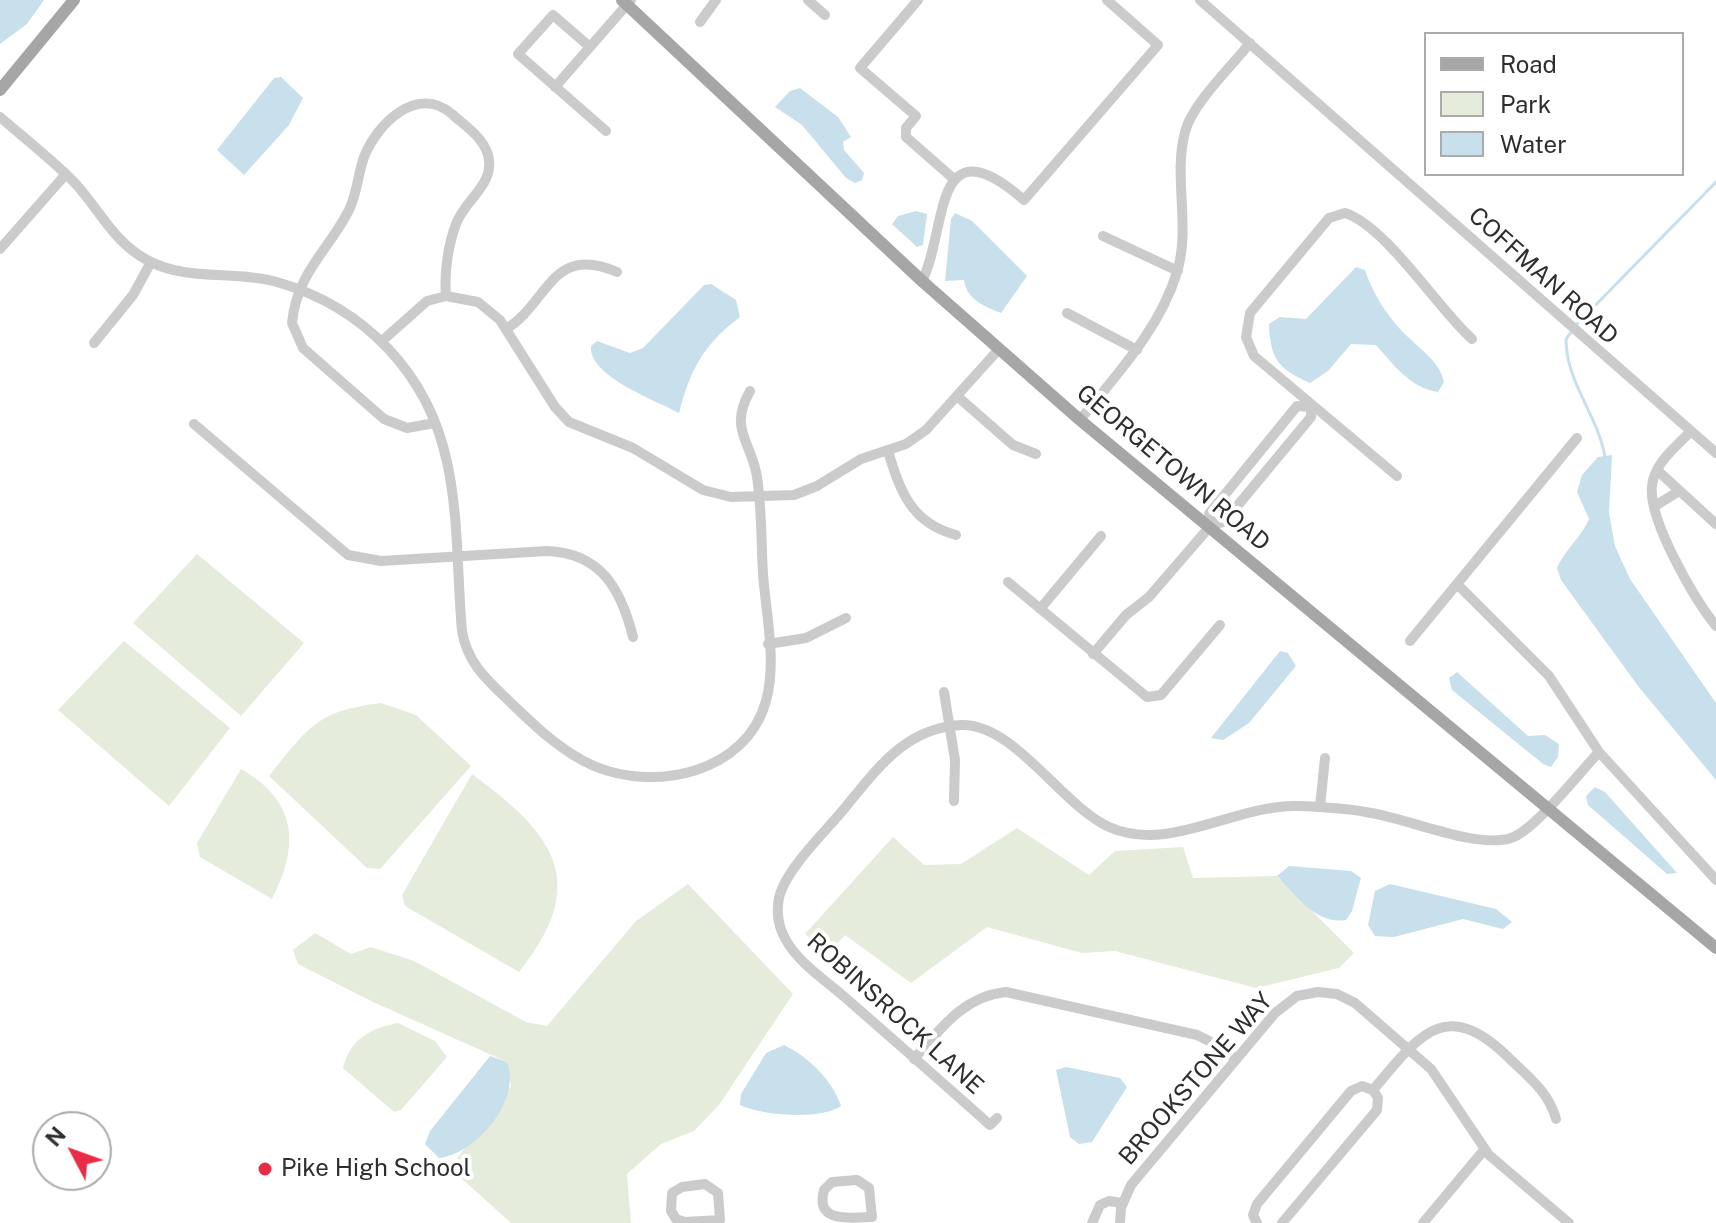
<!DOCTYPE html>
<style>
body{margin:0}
#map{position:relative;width:1716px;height:1223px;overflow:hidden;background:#fff;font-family:"Public Sans",sans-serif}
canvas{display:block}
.legend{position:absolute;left:1424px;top:32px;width:260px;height:144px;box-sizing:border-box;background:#fff;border:2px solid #ababab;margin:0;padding:10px 14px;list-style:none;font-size:24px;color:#2e2e2e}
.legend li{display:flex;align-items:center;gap:16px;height:40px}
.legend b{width:40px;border:2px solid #ababab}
.north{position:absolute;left:32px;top:1111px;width:80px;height:80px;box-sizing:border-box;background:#fff;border:2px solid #ababab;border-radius:50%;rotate:311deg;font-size:22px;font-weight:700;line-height:32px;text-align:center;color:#2e2e2e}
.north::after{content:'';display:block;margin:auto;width:28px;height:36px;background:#ea2b47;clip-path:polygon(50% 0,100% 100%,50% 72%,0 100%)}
</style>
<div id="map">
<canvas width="1716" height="1223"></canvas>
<ul class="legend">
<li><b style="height:10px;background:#a6a6a6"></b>Road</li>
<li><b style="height:22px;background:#e5ecdb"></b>Park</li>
<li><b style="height:22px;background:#c7e0ec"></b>Water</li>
</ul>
<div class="north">N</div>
</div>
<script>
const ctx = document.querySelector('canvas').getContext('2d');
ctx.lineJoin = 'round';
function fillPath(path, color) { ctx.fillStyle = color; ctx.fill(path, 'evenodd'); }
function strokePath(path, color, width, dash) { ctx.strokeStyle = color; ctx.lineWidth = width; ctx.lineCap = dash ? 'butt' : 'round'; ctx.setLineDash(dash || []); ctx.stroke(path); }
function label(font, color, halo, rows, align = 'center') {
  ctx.font = font + ' "Public Sans",sans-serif'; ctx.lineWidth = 8; ctx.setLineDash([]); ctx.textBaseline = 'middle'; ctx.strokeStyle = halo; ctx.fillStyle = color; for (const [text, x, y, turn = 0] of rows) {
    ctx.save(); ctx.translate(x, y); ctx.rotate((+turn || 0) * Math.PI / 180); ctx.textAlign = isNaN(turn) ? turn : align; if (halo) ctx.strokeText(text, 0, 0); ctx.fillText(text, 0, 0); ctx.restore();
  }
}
fillPath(new Path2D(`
 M197,554L304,643L241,716L133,623Z
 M124,641L230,728L169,806L58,710Z
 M381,703L416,715L471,766L380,869L367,868L269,776C309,727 316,711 381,703Z
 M241,769C297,801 300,845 272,899L200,857L197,843Z
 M472,774C555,835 591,882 519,972L405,906L402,895Z
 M1017,828L1089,875L1115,851L1183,847L1193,878L1277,876L1354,953L1339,968L1256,988L1115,951L1082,953L987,927L911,983L845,935L828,954L805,934L893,837L924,865L961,864Z
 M688,884L793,994L719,1105L694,1131L661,1144L627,1174L631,1223H511L450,1168L511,1086L507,1062L371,1001L298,964L293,950L315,933L351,954L371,947L414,961L526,1022L547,1026L636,921Z
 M398,1023L435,1041L447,1057L401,1110L394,1112L343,1068C350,1039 371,1028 398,1023Z`), '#e5ecdb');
fillPath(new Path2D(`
 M0,0H44L27,24L0,44Z
 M281,77L303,98L289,125L244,175L217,150L274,78Z
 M800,88L838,117L851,137L843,142L844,150L864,173L862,180L855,183L846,178L802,125L775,107L790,91Z
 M916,211L927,214L923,245L917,247L892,224L898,216Z
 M955,213L972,221L1027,276L1001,313C985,307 966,299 964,280L945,281L951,219Z
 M1356,267L1365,270C1373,293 1384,311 1400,329C1415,346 1440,360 1444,382L1438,392C1410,388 1393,364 1376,345L1351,344L1328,371L1310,383C1278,369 1270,358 1269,324L1280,317L1306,319Z
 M711,284L736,300L740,317C704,344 690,370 679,413C655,400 588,376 591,346L597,341L630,353L643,348L704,285Z
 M1612,455L1609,513L1615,546L1630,579L1716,703V780L1638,686L1561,580L1557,568C1565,549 1581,538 1589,519L1577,492L1582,475L1598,457Z
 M1280,651L1288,653L1296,666L1249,723L1223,740L1211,738Z
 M1457,672L1528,736L1545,735L1559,744L1558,757L1551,767L1543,764L1452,690L1449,678Z
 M1595,787L1605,792L1677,873L1667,874L1588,805L1586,796Z
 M1289,866L1351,871L1361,878L1352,911L1346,920C1316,925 1297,896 1277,876Z
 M1390,884L1496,909L1512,922L1503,929L1463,919L1394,937L1375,936L1368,925L1375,891Z
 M784,1045C809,1057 833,1081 841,1106C822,1120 763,1116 740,1105L741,1094L766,1053Z
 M490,1056L507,1062C522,1099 477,1154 439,1158L425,1144L430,1131Z
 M1066,1067L1120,1078L1127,1087L1092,1142L1079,1144L1070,1137L1056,1070Z`), '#c7e0ec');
strokePath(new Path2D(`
 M1576,325L1716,182
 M1572,331L1566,339C1566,383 1598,415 1605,457`), '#c7e0ec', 3);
strokePath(new Path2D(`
 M808,0L825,15
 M918,0L860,68L916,116L906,128V137L955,180
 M1200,0L1716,453
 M700,22L716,0
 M590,47L553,15L518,54L606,131
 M555,87L631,0
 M0,117C24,138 50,158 73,181C99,208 112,241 147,260C187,282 234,270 277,282C364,307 428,373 447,462C459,516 457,576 462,631C467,662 486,679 508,700C533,724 561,752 594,766C656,792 746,773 766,701C777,662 766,614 763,574C761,542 762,509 757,477C752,442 728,430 750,391
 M1103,236L1178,271
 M0,249L66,174
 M922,281C948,231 931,119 1024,200L1158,45L1107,0
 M1067,313L1137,350
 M506,329C548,304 551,243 617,272
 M382,341L427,301L446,296L478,302L500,320L555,407L569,422L633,448L703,490L731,497L794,495L817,486L861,459L906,444L926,430L999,349
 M94,343L133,295L151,262
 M957,396L1013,445L1036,454
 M1080,420C1116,375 1160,329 1177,272C1191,227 1173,177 1185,132C1192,104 1232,66 1250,43
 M435,423L407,428L384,419L303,348L292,323C297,272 329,250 349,210C357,194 358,174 364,157C377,124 417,84 452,114C465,126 483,137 488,155C496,184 465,199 456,224C448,245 444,274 446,296
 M194,424L348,555L381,561L547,551C601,553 621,589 633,637
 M1691,431C1676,447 1654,463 1652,486C1648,520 1695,600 1716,626
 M888,451C900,491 911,523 956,535
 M1657,470L1716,524
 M1397,476L1254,356L1246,337L1250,313L1329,218L1345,213C1386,226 1439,310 1472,339
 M1655,506L1679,491
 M1212,524L1209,514L1297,406L1309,407
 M1008,582L1147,697L1161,695L1220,625
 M1457,584L1549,676L1599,752L1716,880
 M1040,609L1101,536
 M1410,641L1577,438
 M768,644L806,638L846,618
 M1093,654L1126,615L1149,597L1212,524L1224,522L1311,417V404
 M944,692L955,760L954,801
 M1320,807L1325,758
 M914,1059C941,1028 964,996 1006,992L1197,1035L1219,1046L1236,1059
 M1373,1090C1420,1034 1446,995 1511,1060C1530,1078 1549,1093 1556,1119
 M997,1118L990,1125C943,1083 896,1042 848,1000C828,982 801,965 787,942C779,929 776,913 779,898C785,870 825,832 844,809C877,769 905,728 961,725C1014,723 1061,805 1109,827C1170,854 1237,803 1300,806C1324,807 1348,808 1371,813C1409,819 1476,849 1511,838C1534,831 1579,773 1599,752
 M857,1180L869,1188L872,1217C849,1218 815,1223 824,1190L832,1182Z
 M705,1184L718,1193L720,1220L685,1222L676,1219L671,1211L672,1193L682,1187Z
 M1092,1223L1100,1205L1109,1201L1122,1203
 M1120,1223L1121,1208L1131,1185L1275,1013L1297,996L1318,992L1337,994L1355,1003L1431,1069L1489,1155L1569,1223
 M1257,1223L1253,1215L1257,1204L1351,1091L1362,1086L1373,1090L1378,1098L1377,1110L1282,1223
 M1423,1223L1484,1150`), '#cbcbcb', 10);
strokePath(new Path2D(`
 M622,0L922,281L1080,420L1716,948
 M0,90L74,0`), '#a6a6a6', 12);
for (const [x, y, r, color] of [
 [265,1169,8,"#ea2b47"]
]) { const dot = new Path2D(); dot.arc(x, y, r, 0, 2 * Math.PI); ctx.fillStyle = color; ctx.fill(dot); strokePath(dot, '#fff', 3); }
label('24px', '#2e2e2e', '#fff', [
 ["COFFMAN ROAD",1543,276,42],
 ["GEORGETOWN ROAD",1173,468,40],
 ["ROBINSROCK LANE",895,1014,42],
 ["BROOKSTONE WAY",1196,1079,-49]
]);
label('24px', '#2e2e2e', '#fff', [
 ["Pike High School",281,1169]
], 'left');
</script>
